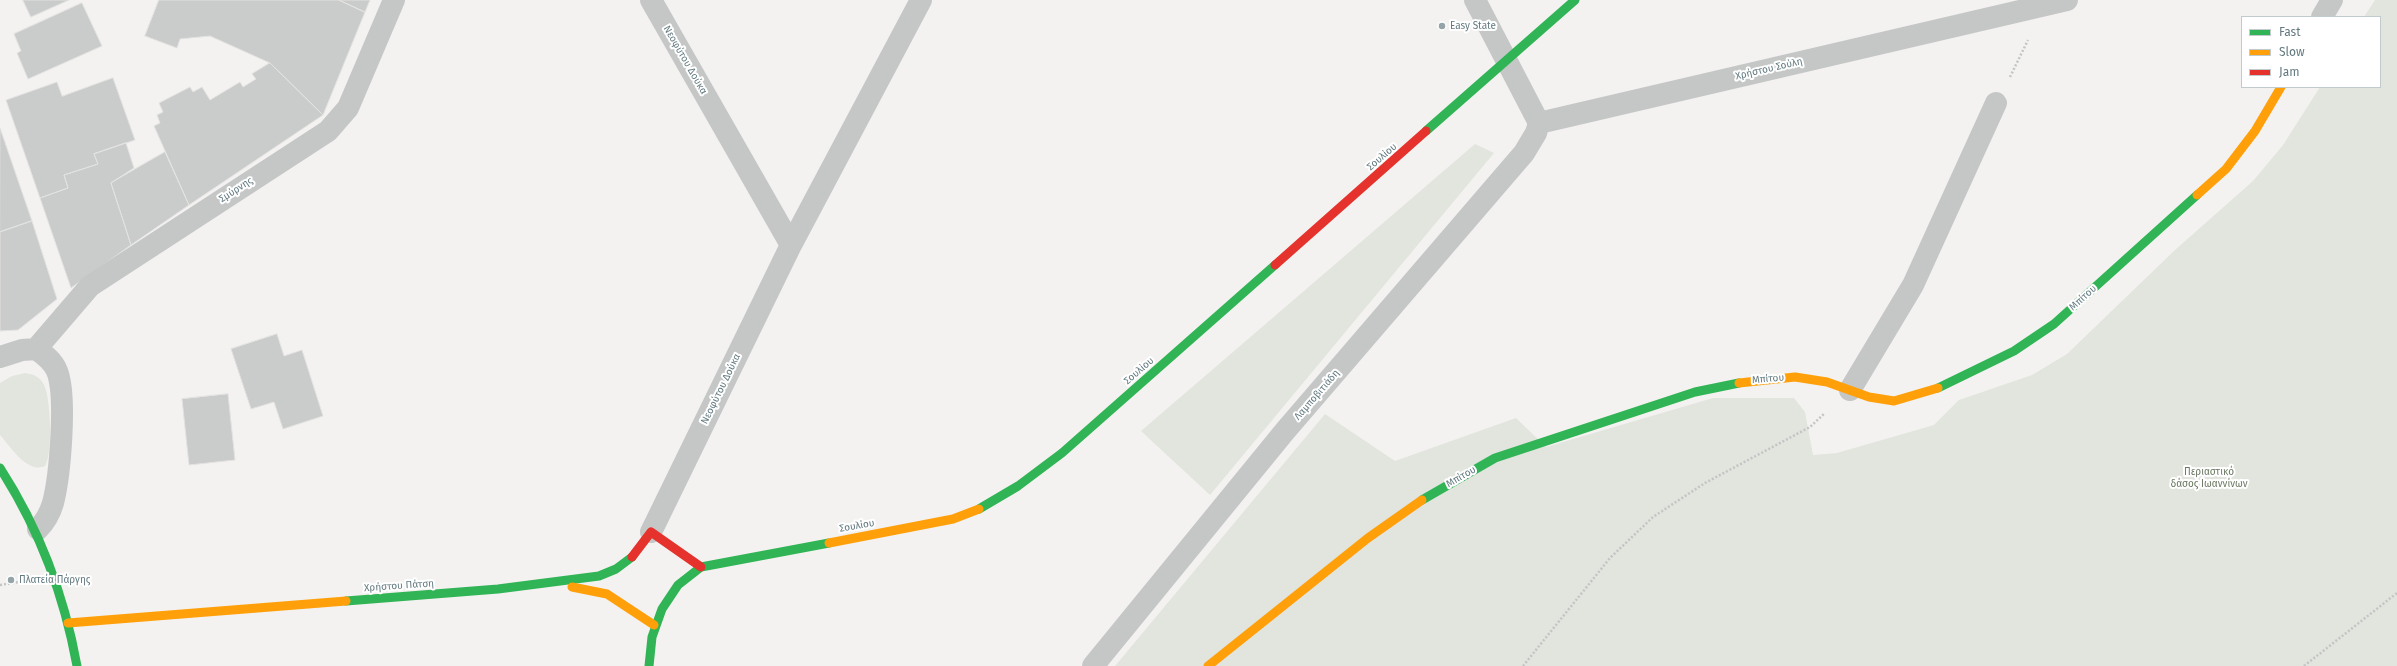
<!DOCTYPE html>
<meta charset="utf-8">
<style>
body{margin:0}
#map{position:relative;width:2397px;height:666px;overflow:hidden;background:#f3f2f0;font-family:"Fira Sans",sans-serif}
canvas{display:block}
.legend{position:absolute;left:2241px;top:16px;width:140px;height:72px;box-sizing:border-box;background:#fff;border:1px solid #c1cacd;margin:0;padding:5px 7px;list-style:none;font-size:12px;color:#637a81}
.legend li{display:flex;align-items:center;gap:8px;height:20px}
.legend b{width:20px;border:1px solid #c1cacd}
</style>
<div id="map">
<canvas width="2397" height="666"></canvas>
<ul class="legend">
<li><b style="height:5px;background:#30b455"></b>Fast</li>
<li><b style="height:5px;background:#ff9f0a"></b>Slow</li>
<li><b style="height:5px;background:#e5322d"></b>Jam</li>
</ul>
</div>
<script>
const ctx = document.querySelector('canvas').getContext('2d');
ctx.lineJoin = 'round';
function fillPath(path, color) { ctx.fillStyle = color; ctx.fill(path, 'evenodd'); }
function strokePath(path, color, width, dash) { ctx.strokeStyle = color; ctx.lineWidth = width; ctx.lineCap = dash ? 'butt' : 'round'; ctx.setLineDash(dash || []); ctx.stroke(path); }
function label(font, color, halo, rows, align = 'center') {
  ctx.font = font + ' "Fira Sans",sans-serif'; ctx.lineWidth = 4; ctx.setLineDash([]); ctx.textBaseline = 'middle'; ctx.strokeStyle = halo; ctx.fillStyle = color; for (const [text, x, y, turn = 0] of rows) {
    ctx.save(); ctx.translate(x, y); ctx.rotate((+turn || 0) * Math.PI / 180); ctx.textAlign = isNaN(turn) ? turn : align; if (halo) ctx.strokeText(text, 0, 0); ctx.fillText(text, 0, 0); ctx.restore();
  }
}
fillPath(new Path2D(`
 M2375,0H2397V666H1115L1325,414L1395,461L1516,418L1546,447L1713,398H1794L1805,412L1813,455L1837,453L1934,425L1959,400L2032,375L2067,354L2175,250L2253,181L2283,145L2320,87H2380V17H2364Z
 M1475,144L1494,153L1210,495L1141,431Z
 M25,373C32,374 39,376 43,383C51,395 53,454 45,466C27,474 11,447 0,435V383L12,376Z`), '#e2e4de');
const building = new Path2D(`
 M23,0H69L31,17Z
 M159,0H339L365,12L323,115L270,63L210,36L180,39L177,48L145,36Z
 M339,0H370L365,12Z
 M82,3L102,46L28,79L17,53L21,51L14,34Z
 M270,63L323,115L189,205L154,126L160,123L157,115L163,112L159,103L190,87L193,92L202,87L210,100L240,82L243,87L256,79L252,74Z
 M113,78L135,140L94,154L98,164L64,175L68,188L40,198L6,100L57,82L62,96Z
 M0,128L32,221L0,232Z
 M126,143L134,168L111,183L131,245L71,288L40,198L68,188L64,175L98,164L94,154Z
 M165,152L189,205L131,245L111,183Z
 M32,221L57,299L18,330L0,331V232Z
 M277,334L284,356L302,350L323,416L283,429L274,402L251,409L231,349Z
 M228,394L235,460L189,465L182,399Z`);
fillPath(building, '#cacbcb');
strokePath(building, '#e2e2e0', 1);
strokePath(new Path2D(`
 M2010,77L2028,40
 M0,585L25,581
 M1523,666L1610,558L1653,517L1705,483L1810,427L1825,413
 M2304,666L2397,593`), '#c3c5c5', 2.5, [2, 2]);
strokePath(new Path2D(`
 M651,0L791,245
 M1475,0L1539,123L2067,0
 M2322,17L2332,0
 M36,349L90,286L328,131L348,108L394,0
 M0,357L22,350L36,349C45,355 53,361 57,371C67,396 60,476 53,503C50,513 45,522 38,529
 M1850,390L1913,285L1996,103
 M651,532L791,245L921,0
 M1093,666L1285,431L1524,153L1536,133L1539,123`), '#c5c7c7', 22);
strokePath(new Path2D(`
 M1426,131L1575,0
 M1938,388L2014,351L2054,324L2197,195
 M0,468C40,530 64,594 77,666
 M1422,500L1495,458L1695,392L1739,383
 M979,509L1018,486L1062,453L1275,265
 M346,601L498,589L599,576L616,569L632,557
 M649,666L652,637L662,609L678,585L701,567L829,543`), '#30b455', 9);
strokePath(new Path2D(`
 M2197,195L2226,169L2255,131L2281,87
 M1739,383L1795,377L1827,382L1869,397L1894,401L1938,388
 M829,543L953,519L979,509
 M572,587L607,594L654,625
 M68,623L346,601
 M1208,666L1368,538L1422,500`), '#ff9f0a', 9);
strokePath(new Path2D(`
 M1275,265L1426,131
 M632,557L651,532L701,567`), '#e5322d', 9);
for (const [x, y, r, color] of [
 [1442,26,4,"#95a4a8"],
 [11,580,4,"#95a4a8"]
]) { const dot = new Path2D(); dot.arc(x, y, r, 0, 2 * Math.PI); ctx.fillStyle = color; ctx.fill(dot); strokePath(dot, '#fff', 1.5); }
label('10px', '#637a81', '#fff', [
 ["Easy State",1450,26],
 ["Πλατεία Πάργης",19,580]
], 'left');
label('10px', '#637a81', '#fff', [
 ["Νεοφύτου Δούκα",685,60,60],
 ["Χρήστου Σούλη",1769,69,-13],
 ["Σουλίου",1382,157,-41],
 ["Σμύρνης",236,190,-33],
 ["Μπίτου",2083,298,-42],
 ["Σουλίου",1139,371,-41],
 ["Μπίτου",1768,379,-5],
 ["Νεοφύτου Δούκα",721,389,-64],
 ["Λαμποβιτιάδη",1317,395,-49],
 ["Μπίτου",1461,477,-30],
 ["Σουλίου",857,526,-10],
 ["Χρήστου Πάτση",399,586,-4]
]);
label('10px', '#6b7861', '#fff', [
 ["Περιαστικό",2209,472],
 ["δάσος Ιωαννίνων",2209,484]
]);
</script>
